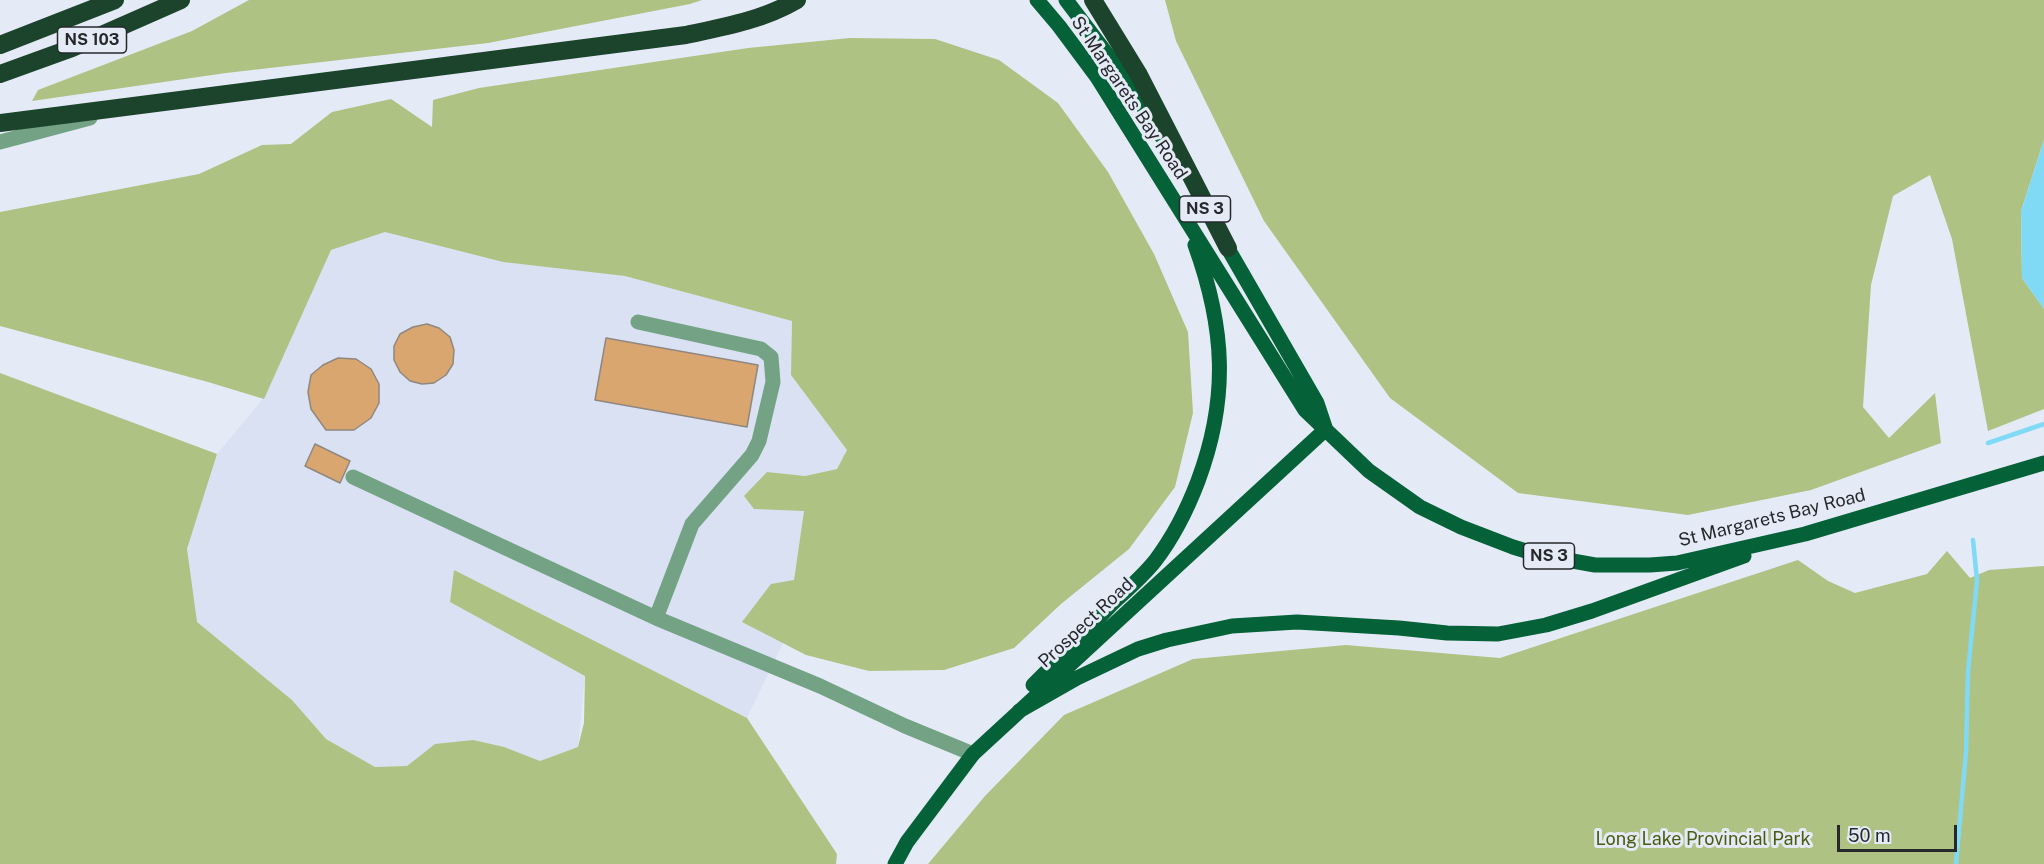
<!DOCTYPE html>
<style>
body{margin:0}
#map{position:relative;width:2044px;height:864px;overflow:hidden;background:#e5ebf6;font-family:"Public Sans",sans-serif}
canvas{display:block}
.scale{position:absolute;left:1837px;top:825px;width:120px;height:27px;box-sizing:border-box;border:3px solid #26282c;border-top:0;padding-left:8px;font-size:18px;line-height:21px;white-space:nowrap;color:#26282c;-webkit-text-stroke:4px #e5ebf6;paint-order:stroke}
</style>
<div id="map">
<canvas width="2044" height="864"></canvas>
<div class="scale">50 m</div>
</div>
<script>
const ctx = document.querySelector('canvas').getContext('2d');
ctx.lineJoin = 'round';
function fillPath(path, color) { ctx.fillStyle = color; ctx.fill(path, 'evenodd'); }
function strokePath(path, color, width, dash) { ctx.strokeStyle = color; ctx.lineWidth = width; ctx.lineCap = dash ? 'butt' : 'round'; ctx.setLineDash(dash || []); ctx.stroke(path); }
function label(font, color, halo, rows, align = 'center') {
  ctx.font = font + ' "Public Sans",sans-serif'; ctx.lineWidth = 6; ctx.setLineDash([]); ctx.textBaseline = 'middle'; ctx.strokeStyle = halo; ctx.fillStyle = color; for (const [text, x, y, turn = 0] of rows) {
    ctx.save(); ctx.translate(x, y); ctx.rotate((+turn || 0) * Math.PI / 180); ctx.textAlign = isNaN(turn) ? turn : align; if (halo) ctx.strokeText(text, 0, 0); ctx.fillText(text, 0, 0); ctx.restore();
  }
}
fillPath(new Path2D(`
 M385,232L503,262L625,276L792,321L791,375L847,450L837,469L805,476L767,472L754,509L804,510L794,580L743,622L783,643L747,718L454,570L450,602L585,675L578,747L540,761L435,744L407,766L375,767L326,739L292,700L194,621L187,549L217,454L265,396L331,250Z`), '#d9e1f3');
fillPath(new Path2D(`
 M249,0H702L690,4L488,43L226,73L32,101L38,90L192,31Z
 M1165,0H2044V140L2021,211L2022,278L2044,309V409L1988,431L1952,239L1930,175L1893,196L1871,285L1863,407L1889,438L1935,393L1941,443L1811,490L1688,515L1518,493L1390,398L1264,221L1176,41Z
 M850,38L935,39L999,60L1058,103L1108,172L1154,254L1188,332L1193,413L1175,487L1129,549L1061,604L1014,648L944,670L869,671L806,655L742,622L771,584L794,580L804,511L754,509L744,496L767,472L805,476L837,469L847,450L791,375L792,321L625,276L503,262L385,232L331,250L264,399L208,382L0,326V212L199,174L262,145L291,144L332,112L391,99L432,127L433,100L479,88L748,48Z
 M0,373L217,454L187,549L197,622L292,700L326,739L375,767L407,766L435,744L473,740L504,747L540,761L578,747L584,723L585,676L450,602L454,570L747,718L837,854L836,864H0Z
 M1947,551L1970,578L1989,570L2044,566V864H928L985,796L1064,715L1193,659L1346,645L1500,658L1798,560L1828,581L1855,593L1927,574Z`), '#adc283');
fillPath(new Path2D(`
 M2044,140V309L2022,278L2021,211Z`), '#80daf5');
strokePath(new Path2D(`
 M1988,443L2044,424
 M1956,864L1966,752L1968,672L1977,580L1973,540`), '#80daf5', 4.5);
const building = new Path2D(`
 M427,324L439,328L450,337L454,350L453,364L446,375L434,383L422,384L410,381L400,372L394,360V346L400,334L413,327Z
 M606,338L758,365L747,427L595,400Z
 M338,358L356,359L371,369L379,384V403L371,418L354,430H326L311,409L308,392L311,375L323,365Z
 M315,444L350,461L340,483L305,466Z`);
fillPath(building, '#daa66f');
strokePath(building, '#90877f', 1.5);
strokePath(new Path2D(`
 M0,142L90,118
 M638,322L761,349L771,357L773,382L759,441L752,455L692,524L656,618
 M353,477L656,618L820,686L905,726L973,754`), '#73a384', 15);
strokePath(new Path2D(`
 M1037,0L1059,26L1097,77L1305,410L1369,471L1420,507L1461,527L1513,547L1539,555L1595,565H1650L1677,563L1805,534L2044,463
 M1066,0L1126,79L1162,137
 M1223,240L1317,403L1325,427
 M1033,685C1060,658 1087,631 1113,603C1127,590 1143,576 1155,561C1174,536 1187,510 1198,481C1229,398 1225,328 1195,245
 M1019,711L1077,678L1138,649L1167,640L1232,626L1297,622L1399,628L1447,633L1498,634L1546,625L1592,611L1744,556
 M895,864L907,842L973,754L1326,429`), '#056238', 15);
strokePath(new Path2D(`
 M1093,0L1139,75L1228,248
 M0,45L115,0
 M0,74L72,48L181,0
 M0,123L686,35C724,27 763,20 797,0`), '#1c442c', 18);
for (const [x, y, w] of [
 [92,40,69],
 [1205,209,51],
 [1549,556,51]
]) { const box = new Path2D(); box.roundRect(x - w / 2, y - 13, w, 26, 4.5); ctx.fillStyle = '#e5ebf6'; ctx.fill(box); strokePath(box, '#26282c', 1.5); }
label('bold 16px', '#26282c', null, [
 ["NS 103",92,40],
 ["NS 3",1205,209],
 ["NS 3",1549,556]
]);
label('18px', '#26282c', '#e5ebf6', [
 ["St Margarets Bay Road",1129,98,56],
 ["St Margarets Bay Road",1772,518,-14],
 ["Prospect Road",1086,623,-43]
]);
label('18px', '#495c11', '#e5ebf6', [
 ["Long Lake Provincial Park",1703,839]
]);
</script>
